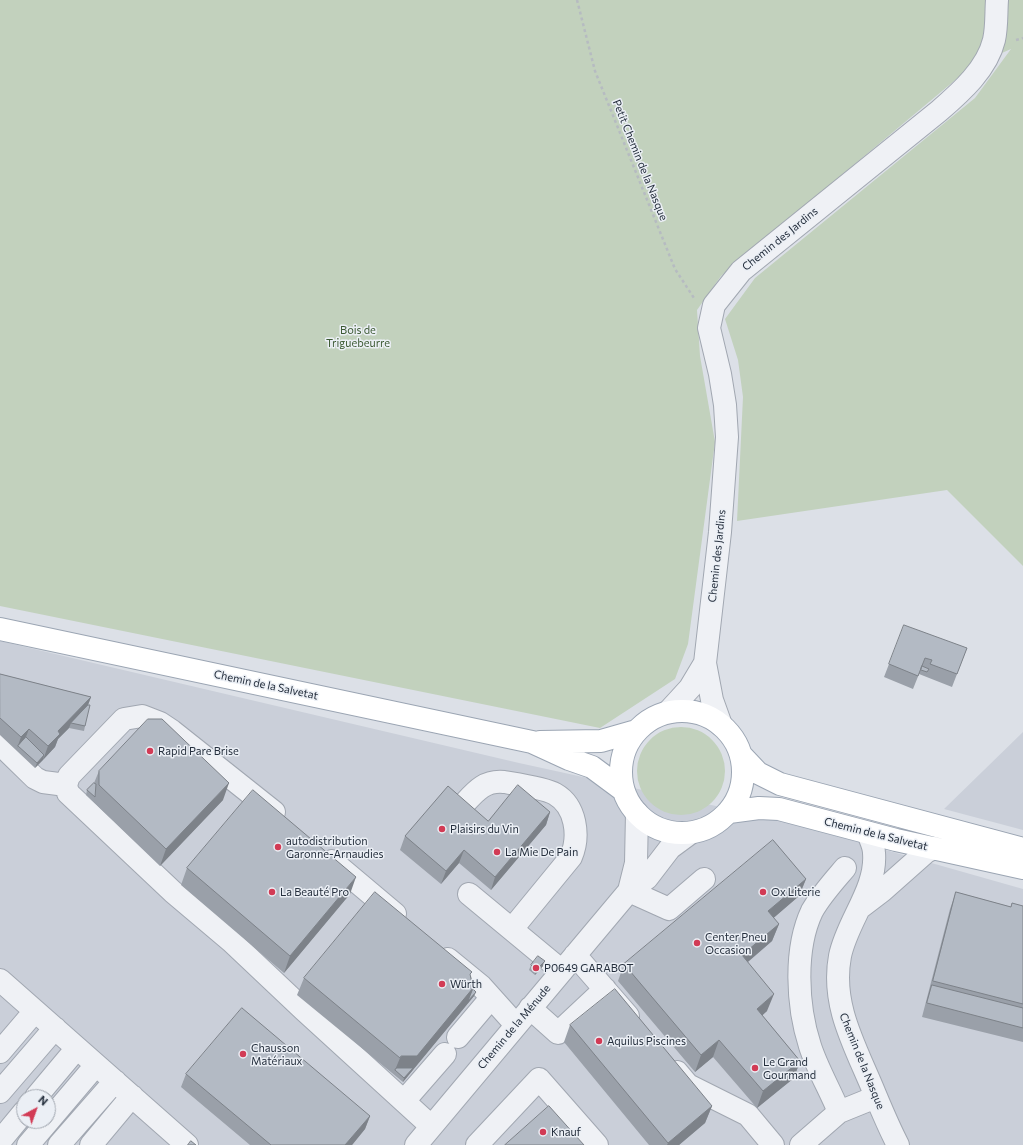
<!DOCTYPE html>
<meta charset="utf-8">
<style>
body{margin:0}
#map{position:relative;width:1023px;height:1145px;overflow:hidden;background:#dce0e7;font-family:Commissioner,sans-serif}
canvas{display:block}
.north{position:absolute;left:16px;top:1089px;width:40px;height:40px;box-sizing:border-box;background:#ebeff5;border:1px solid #9ca2ab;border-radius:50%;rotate:41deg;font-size:11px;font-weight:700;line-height:16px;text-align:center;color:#252f3d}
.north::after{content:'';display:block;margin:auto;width:14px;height:18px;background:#d23b55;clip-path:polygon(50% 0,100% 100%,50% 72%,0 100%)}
</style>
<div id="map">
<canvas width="1023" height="1145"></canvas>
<div class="north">N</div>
</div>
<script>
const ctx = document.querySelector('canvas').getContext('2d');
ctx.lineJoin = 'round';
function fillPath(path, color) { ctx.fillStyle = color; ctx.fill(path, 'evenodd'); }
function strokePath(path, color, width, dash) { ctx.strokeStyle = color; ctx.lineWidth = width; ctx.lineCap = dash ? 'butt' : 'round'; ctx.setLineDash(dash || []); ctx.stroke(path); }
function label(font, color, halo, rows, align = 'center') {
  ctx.font = font + ' Commissioner,sans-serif'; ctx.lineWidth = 3; ctx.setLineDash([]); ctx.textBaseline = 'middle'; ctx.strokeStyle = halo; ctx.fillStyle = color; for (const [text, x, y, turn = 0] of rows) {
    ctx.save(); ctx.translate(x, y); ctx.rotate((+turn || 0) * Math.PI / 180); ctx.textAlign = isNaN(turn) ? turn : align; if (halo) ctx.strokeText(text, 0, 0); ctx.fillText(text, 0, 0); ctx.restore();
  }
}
fillPath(new Path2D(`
 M0,641L519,763L780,820L1023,889V1145H0ZM24,1097H48V1121H24Z
 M1023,732V830L944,809Z`), '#cacfd9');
fillPath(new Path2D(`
 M0,0H1023V566L947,490L737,521L743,397L738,360L725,319L755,278L975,98L1011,49L972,66L721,276L697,310L700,356L715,442L688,644L675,679L600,728L0,606Z
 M637 771a44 44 0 1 1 88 0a44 44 0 1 1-88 0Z`), '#c2d1bd');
const minor = new Path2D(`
 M668,712L690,688L705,663
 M721,725L712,700L705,663L720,532L727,437L725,405L720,374L709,328L714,305L741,271L939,111C961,92 987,69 994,40C997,27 996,13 997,0
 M0,744L35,778L43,782L66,785
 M463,805C475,792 484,780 504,782C516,784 545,788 555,794C576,806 580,836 571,857L512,929
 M274,812L172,731L160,723L142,716L124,719L69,776L66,785L68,793L173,892L231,941L304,1010L431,1126
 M868,833C870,839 874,846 874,853C877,889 847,921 840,956C831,1004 854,1044 872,1087C880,1106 888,1126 898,1145
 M332,861L395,914
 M845,868C833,882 821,895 812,911C794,949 797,1006 810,1046C817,1068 830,1090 839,1112L876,1097
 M629,891L669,909L704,879
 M629,891L636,863L637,813
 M469,894L562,971
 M861,907L882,891L926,852L934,848
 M575,955L628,1016
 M448,959L481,986L516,1025
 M0,980L187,1145
 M530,1008L558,1033L605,989
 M458,1037L491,998
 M0,1052L35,1011
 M677,1072L688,1085L748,1115L773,1145
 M0,1092L55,1028
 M36,1097L77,1048
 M404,1101L445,1054
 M0,1141L24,1112
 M28,1145L96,1065
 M59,1145L115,1081
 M91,1145L132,1096
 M416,1145L629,891L647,878L670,848L689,834
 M477,1145L539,1079L597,1145
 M801,1145L839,1112`);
const major = new Path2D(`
 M0,629L532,742L569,759L592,767L623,790
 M621 772a61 61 0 1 1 122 0a61 61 0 1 1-122 0Z
 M540,742L601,741L636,731
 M741,755L758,773L780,784L1023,849
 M729,812L759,808L779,809L896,840L1023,868`);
strokePath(minor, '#a1a7b1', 24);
strokePath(major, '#9ba5b3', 24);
strokePath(new Path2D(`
 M577,0L595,71L675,269L694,298
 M1016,40L1023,38`), '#b6bbc1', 2.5, [3, 3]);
strokePath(minor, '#eff1f5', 22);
strokePath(major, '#fff', 22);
fillPath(new Path2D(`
 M967,648L952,687L919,674L913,689L884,677L889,664Z
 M0,674L91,697L88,705L85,726L84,731L69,728L58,739L55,747L35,768L0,735Z
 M99,771L223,800L160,866L86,795L87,790L94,783Z
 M550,812L546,825L491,890L459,863L441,884L400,850L405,836L488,821Z
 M187,868L350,894L284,973L181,885Z
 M806,879L799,896L773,918L779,924L772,941L748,962L767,1011L762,1015L800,1061L794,1078L757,1108L713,1057L695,1072L618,981L624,964Z
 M956,892L1011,907L1023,906V1042L922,1017L950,909Z
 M531,965L543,966L535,975L529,970Z
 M471,976L474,996L403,1082L297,995L304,978Z
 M570,1025L712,1106L705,1123L679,1145H649L564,1042Z
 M186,1074L370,1116L365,1129L352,1145H250L181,1087Z`), '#9aa0a9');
fillPath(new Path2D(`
 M91,697L86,710L71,723L69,728L58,739L55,747L43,760L48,746L58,731Z
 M29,729L24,742L18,746L16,751L21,737Z
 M44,755L43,760L35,768L37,763Z
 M229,783L223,800L160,866L166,849Z
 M550,812L546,825L491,890L495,877Z
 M464,850L459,863L441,884L446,871Z
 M356,877L350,894L284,973L290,956Z
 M806,879L799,896L762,928L768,911Z
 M779,924L772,941L736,972L742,955Z
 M545,961L543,966L535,975L536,970Z
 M473,988L468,1001L476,992L474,996L403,1082L404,1078L395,1070L400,1058Z
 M774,994L767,1011L751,1026L757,1009Z
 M719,1040L713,1057L695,1072L701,1055Z
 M800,1061L794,1078L757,1108L763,1091Z
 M712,1106L705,1123L679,1145H667L668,1143Z
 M370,1116L365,1129L352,1145H345Z`), '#7d8289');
const building = new Path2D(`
 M904,625L967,648L957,674L930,664L932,660L925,658L918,676L889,664Z
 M922,666L929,669L927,672L921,670Z
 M0,674L91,697L58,731L60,734L48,746L29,729L21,737L0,718Z
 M88,705H90L85,726L71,723Z
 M148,719H162L229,783L166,849L99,785V771Z
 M26,737L44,755L37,763L18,746Z
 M94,783L96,784L95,797L87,790Z
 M518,785L550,812L495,877L464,850L446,871L405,836L448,786L488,821Z
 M253,790L356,877L290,956L187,868Z
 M773,840L806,879L768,911L779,924L742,955L774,994L757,1009L800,1061L763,1091L719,1040L701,1055L624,964Z
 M375,892L472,972L470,974L473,988L417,1056H401L400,1058L304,978Z
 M956,892L1011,907L1012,903L1023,906V1004L933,981Z
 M538,956L545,961L536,970L531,965Z
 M932,985L1023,1008V1028L927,1003Z
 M473,989L476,992L468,1001Z
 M615,989L712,1106L668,1143L570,1025Z
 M242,1008L370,1116L345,1145H271L186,1074Z
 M397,1068H413L404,1078L395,1070Z
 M549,1106L584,1145H505Z
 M191,1141L196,1145H188Z`);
fillPath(building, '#b3bac4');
strokePath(building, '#7d8289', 1);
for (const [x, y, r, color] of [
 [150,751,4,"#d23b55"],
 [442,829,4,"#d23b55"],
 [278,847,4,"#d23b55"],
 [497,852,4,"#d23b55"],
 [272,892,4,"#d23b55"],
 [763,892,4,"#d23b55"],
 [697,943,4,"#d23b55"],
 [536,968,4,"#d23b55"],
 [442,984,4,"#d23b55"],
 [599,1041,4,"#d23b55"],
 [243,1054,4,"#d23b55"],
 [755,1068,4,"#d23b55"],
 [543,1132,4,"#d23b55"]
]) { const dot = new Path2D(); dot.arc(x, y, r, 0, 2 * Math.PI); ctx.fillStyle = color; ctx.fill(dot); strokePath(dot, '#ebeff5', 1.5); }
label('11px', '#252f3d', '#ebeff5', [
 ["Petit Chemin de la Nasque",640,160,68],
 ["Chemin des Jardins",780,239,-39],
 ["Chemin des Jardins",717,556,-84],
 ["Chemin de la Salvetat",266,685,12],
 ["Chemin de la Salvetat",876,834,14],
 ["Chemin de la Ménude",514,1027,-50],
 ["Chemin de la Nasque",862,1061,68]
]);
label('11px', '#3b5932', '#ebeff5', [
 ["Bois de",358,330],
 ["Triguebeurre",358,343]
]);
label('11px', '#252f3d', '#ebeff5', [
 ["Rapid Pare Brise",158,751],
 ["Plaisirs du Vin",450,829],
 ["autodistribution",286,841],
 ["Garonne-Arnaudies",286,854],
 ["La Mie De Pain",505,852],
 ["La Beauté Pro",280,892],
 ["Ox Literie",771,892],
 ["Center Pneu",705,937],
 ["Occasion",705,950],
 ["P0649 GARABOT",544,968],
 ["Würth",450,984],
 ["Aquilus Piscines",607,1041],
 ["Chausson",251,1048],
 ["Matériaux",251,1061],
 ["Le Grand",763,1062],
 ["Gourmand",763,1075],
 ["Knauf",551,1132]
], 'left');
</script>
